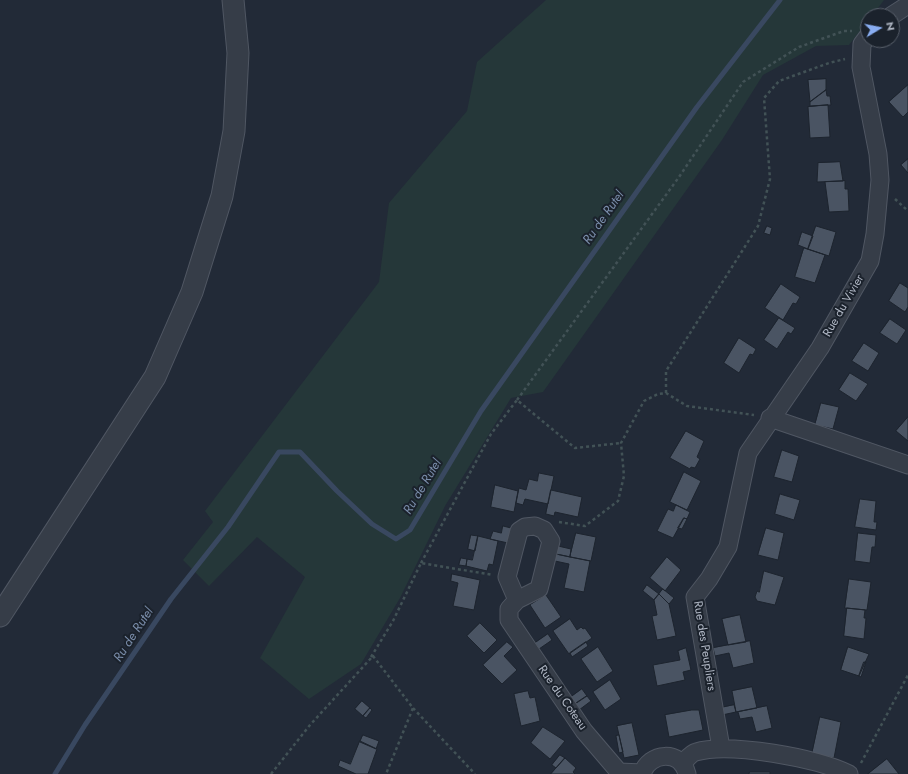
<!DOCTYPE html>
<style>
body{margin:0}
#map{position:relative;width:908px;height:774px;overflow:hidden;background:#222a37;font-family:Jost,sans-serif}
canvas{display:block}
.north{position:absolute;left:860px;top:8px;width:40px;height:40px;box-sizing:border-box;background:#1b222c;border:1px solid #575e69;border-radius:50%;rotate:80deg;font-size:11px;font-weight:700;line-height:16px;text-align:center;color:#b0b7c4}
.north::after{content:'';display:block;margin:auto;width:14px;height:18px;background:#89adf1;clip-path:polygon(50% 0,100% 100%,50% 72%,0 100%)}
</style>
<div id="map">
<canvas width="908" height="774"></canvas>
<div class="north">N</div>
</div>
<script>
const ctx = document.querySelector('canvas').getContext('2d');
ctx.lineJoin = 'round';
function fillPath(path, color) { ctx.fillStyle = color; ctx.fill(path, 'evenodd'); }
function strokePath(path, color, width, dash) { ctx.strokeStyle = color; ctx.lineWidth = width; ctx.lineCap = dash ? 'butt' : 'round'; ctx.setLineDash(dash || []); ctx.stroke(path); }
function label(font, color, halo, rows, align = 'center') {
  ctx.font = font + ' Jost,sans-serif'; ctx.lineWidth = 4; ctx.setLineDash([]); ctx.textBaseline = 'middle'; ctx.strokeStyle = halo; ctx.fillStyle = color; for (const [text, x, y, turn = 0] of rows) {
    ctx.save(); ctx.translate(x, y); ctx.rotate((+turn || 0) * Math.PI / 180); ctx.textAlign = isNaN(turn) ? turn : align; if (halo) ctx.strokeText(text, 0, 0); ctx.fillText(text, 0, 0); ctx.restore();
  }
}
fillPath(new Path2D(`
 M546,0H884L872,16H868V21L849,45L816,46L763,75L722,140L543,392L511,398L445,506L400,598L361,664L309,699L260,658L305,577L257,537L209,586L183,560L213,522L205,511L379,282L389,203L467,111L477,62Z`), '#253739');
strokePath(new Path2D(`
 M55,774L85,725L171,599L228,527L279,452H300L337,491L372,524L396,539L410,530L481,411L697,107L780,0`), '#394860', 5);
const building = new Path2D(`
 M826,79V90L810,102L808,80Z
 M908,85V112L903,117L889,102Z
 M826,90L827,96H830L831,105L810,106V102Z
 M828,105L830,137L810,138L808,107Z
 M908,159V173L901,165Z
 M840,162L843,181L817,182L818,163Z
 M845,181V189H848L849,211L829,212L825,182Z
 M767,226L772,228L770,235L764,233Z
 M816,226L836,232L829,256L808,249Z
 M802,232L813,236L808,249L798,245Z
 M804,248L825,255L815,283L795,277Z
 M900,283L908,288V307L905,312L889,301Z
 M781,284L800,297L796,304L793,303L783,320L765,308Z
 M779,318L795,328L791,334L788,332L777,349L764,340Z
 M890,319L906,330L897,344L880,333Z
 M739,338L756,349L753,355L750,354L739,373L724,363Z
 M864,343L879,353L868,371L852,361Z
 M850,373L868,384L856,401L839,390Z
 M821,403L839,407L833,429L815,425Z
 M908,417V441L896,431Z
 M686,431L704,441L697,457L700,459L695,468L691,467L690,469L670,458Z
 M782,450L799,456L792,482L774,477Z
 M684,472L701,481L687,510L670,502Z
 M539,473L554,476L548,504L525,499L523,505L516,503L519,488L526,490L529,479L537,481Z
 M495,485L518,491L514,512L491,507Z
 M551,490L582,497L578,517L555,512L554,516L546,514Z
 M780,494L800,500L794,520L775,514Z
 M860,499L876,501L874,522H877L876,530L855,527Z
 M676,505L690,512L687,519L684,518L673,538L657,531L668,509L673,511Z
 M684,518L687,519L682,529L678,528Z
 M503,526L511,528L508,543L490,539L493,531L501,533Z
 M766,528L784,533L778,560L758,555Z
 M576,533L596,537L591,561L570,557Z
 M858,533L876,535L875,547H872L870,563L855,561Z
 M471,535L478,536L475,551L468,549Z
 M478,536L498,541L493,565L489,564L487,571L466,566L467,559L472,560Z
 M558,546L571,549L570,557L556,554Z
 M556,554L590,561L584,592L564,588L569,564L555,561Z
 M667,557L681,570L665,591L650,578Z
 M461,558L467,559L466,566L459,565Z
 M764,571L784,577L775,605L757,601L755,597L757,591L759,592Z
 M452,574L480,580L474,610L453,606L458,583L451,581Z
 M849,579L871,582L867,610L845,608Z
 M647,585L659,594L654,600L643,591Z
 M663,589L674,598L669,604L659,594Z
 M659,594L669,604L676,636L657,640L652,616L657,615L654,600Z
 M546,595L561,617L545,628L530,605Z
 M847,608L865,610L864,618H866L864,639L844,636Z
 M740,615L746,642L728,645L722,619Z
 M570,619L577,630L581,627L583,629L585,628L592,638L569,654L553,631Z
 M480,623L497,640L484,653L467,636Z
 M548,634L552,640L539,649L535,643Z
 M750,641L754,663L733,668L729,653L715,656L713,648Z
 M507,642L513,647L504,656L517,670L502,684L483,665Z
 M586,642L588,646L572,657L570,653Z
 M598,647L613,671L597,682L581,659Z
 M848,647L869,654L859,676L841,670Z
 M686,648L691,670L683,672L685,680L657,686L653,665L680,660L678,651Z
 M864,662H866L861,677L859,676Z
 M610,680L621,699L605,710L593,692Z
 M752,687L757,708L736,712L732,691Z
 M582,689L587,696L575,704L571,697Z
 M528,691L530,698L535,697L540,721L521,726L514,694Z
 M587,696L591,701L579,710L575,704Z
 M362,701L370,708L363,716L355,709Z
 M734,705L736,712L722,715L720,708Z
 M767,706L772,728L756,732L752,717L740,719L738,712Z
 M370,708L372,710L366,718L363,716Z
 M692,710H699L703,730L669,737L665,715Z
 M820,717L841,722L834,758L812,754Z
 M632,723L639,755L624,758L617,726Z
 M543,727L565,741L550,759L531,743Z
 M363,735L379,741L376,749L360,742Z
 M619,735L623,752L619,753L616,736Z
 M360,741L377,749L368,774H356L338,766L340,760L350,764Z
 M560,755L565,758L556,768L552,765Z
 M565,758L576,768L573,772L575,774H551Z
 M887,759L899,774H868Z
 M750,772H770V774H749Z`);
fillPath(building, '#4a5463');
strokePath(building, '#1d242e', 1);
const minor = new Path2D(`
 M891,16L908,5
 M770,418L908,465
 M535,526L544,530L551,541L539,589L517,600L507,577L519,531L525,527Z
 M517,600L509,609V620L584,731L619,772L643,773
 M721,748L695,597L709,579L728,547L748,453L820,348L870,261L875,234L880,180L878,154L861,67L862,44L868,36
 M682,764C686,760 691,753 696,752C728,742 819,758 849,774
 M642,774C649,752 681,749 687,774`);
const tertiary = new Path2D(`
 M0,616L155,377L192,292L222,196L234,131L238,53L233,0`);
strokePath(minor, '#505763', 19);
strokePath(tertiary, '#505763', 23);
strokePath(new Path2D(`
 M895,199L908,211
 M666,393V371L758,226L770,179L764,98L779,81L829,63L845,59
 M517,400L679,177L743,82L799,47L844,31H852
 M559,522L585,526L618,501L624,476L621,443L644,401L658,394L666,393L687,406L754,415
 M421,563L491,434L517,400L575,448L621,443
 M371,657L393,621L421,563L493,575
 M413,708L475,774
 M861,763L908,675
 M271,774L310,725L373,656L413,708L386,774`), '#425256', 2.5, [3, 3]);
strokePath(minor, '#363d48', 17);
strokePath(tertiary, '#363d48', 21);
label('12px', '#b0b7c4', '#1b222c', [
 ["Rue du Vivier",844,306,-60],
 ["Rue des Peupliers",704,646,81],
 ["Rue du Coteau",562,698,55]
]);
label('italic 13px', '#7a8daa', '#1b222c', [
 ["Ru de Rutel",604,218,-55],
 ["Ru de Rutel",423,487,-59],
 ["Ru de Rutel",134,635,-57]
]);
</script>
